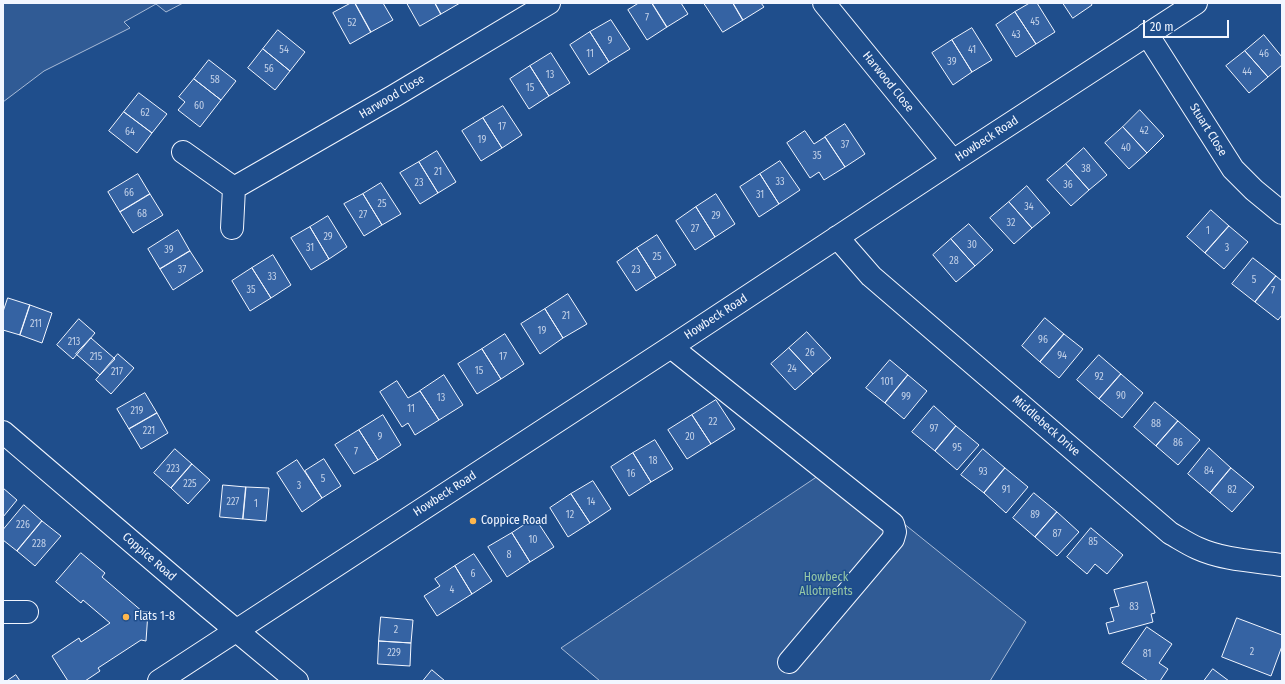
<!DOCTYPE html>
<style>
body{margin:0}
#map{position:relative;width:1285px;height:684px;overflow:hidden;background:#1f4e8c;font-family:"Fira Sans Condensed",sans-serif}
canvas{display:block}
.frame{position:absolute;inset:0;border:4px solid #f2f6ff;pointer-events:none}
.scale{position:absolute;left:1143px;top:20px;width:86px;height:18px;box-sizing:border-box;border:2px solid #f2f6ff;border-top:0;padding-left:5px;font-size:12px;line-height:14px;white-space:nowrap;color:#f2f6ff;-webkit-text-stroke:3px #1f4e8c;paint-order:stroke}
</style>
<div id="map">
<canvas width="1285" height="684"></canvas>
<div class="frame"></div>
<div class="scale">20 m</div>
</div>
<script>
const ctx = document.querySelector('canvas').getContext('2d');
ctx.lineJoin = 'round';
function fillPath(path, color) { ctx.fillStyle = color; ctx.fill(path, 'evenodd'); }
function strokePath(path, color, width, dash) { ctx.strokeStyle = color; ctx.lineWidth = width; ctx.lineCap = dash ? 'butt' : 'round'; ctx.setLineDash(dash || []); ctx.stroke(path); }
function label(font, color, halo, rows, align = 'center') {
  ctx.font = font + ' "Fira Sans Condensed",sans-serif'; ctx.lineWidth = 3; ctx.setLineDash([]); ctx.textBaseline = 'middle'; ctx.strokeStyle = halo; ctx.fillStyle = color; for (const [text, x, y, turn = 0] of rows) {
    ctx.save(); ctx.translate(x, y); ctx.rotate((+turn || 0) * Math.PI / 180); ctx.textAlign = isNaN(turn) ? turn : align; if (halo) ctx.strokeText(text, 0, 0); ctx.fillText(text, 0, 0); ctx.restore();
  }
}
const green = new Path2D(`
 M3,3H183L166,12L156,4L124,22L130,28L44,71L3,102Z
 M703,362L1026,622L990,681H600L561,648L818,476Z`);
fillPath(green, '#305b95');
strokePath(green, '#a8bbd7', 1);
const building = new Path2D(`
 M351,3H355L371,32L350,44L333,13Z
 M355,3H383L393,20L371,32Z
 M407,3H435L441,14L420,26Z
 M435,3H460L441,14Z
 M639,3H652L667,27L647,40L628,10Z
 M652,3H681L688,14L667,27Z
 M704,3H733L743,20L723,32Z
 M733,3H761L764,7L743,20Z
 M1030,3H1037L1055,32L1036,44L1015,12Z
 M1063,3H1091L1092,5L1073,18Z
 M1015,12L1036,44L1016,57L996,25Z
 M611,20L630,49L609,62L590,32Z
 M972,28L992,60L972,72L952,40Z
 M278,30L305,52L290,71L263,49Z
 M590,32L609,62L589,75L570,45Z
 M1264,35L1282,57V65L1268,77L1245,51Z
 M952,40L972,72L953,85L932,53Z
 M263,49L290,71L275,90L248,68Z
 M1245,51L1268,77L1249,93L1226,66Z
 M551,53L570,83L549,96L530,66Z
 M209,60L236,81L221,100L194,79Z
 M530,66L549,96L529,109L510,79Z
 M194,79L221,100L200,127L178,110L185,102L179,97Z
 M139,93L167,114L152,133L124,112Z
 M503,106L522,135L502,148L483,118Z
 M1140,110L1164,136L1147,153L1123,127Z
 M124,112L152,133L137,153L109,131Z
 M483,118L502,148L481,161L462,131Z
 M845,124L865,154L845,167L825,137Z
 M1123,127L1147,153L1129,169L1105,143Z
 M805,131L814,144L825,137L845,167L824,180L819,172L810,178L787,143Z
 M1084,148L1107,175L1089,190L1066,164Z
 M437,151L456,182L438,193L419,162Z
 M780,161L800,190L779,204L760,174Z
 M419,162L438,193L420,204L400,173Z
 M1066,164L1089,190L1071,206L1047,180Z
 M138,174L150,194L120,212L108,192Z
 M760,174L779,204L759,217L740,187Z
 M381,183L401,214L382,225L363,194Z
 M1027,186L1050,213L1032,228L1009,202Z
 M150,194L163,215L133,233L120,212Z
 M363,194L382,225L364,236L344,204Z
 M716,194L735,224L715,237L696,207Z
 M1009,202L1032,228L1014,244L990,218Z
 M696,207L715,237L695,250L676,221Z
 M1211,210L1229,226L1205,253L1187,237Z
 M328,216L347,247L329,259L310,227Z
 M969,224L993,250L975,266L951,239Z
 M1229,226L1248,242L1224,269L1205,253Z
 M310,227L329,259L311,270L291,238Z
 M178,230L190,251L160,269L148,249Z
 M657,235L676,265L656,278L637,248Z
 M951,239L975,266L956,282L933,255Z
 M637,248L656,278L636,291L617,262Z
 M190,251L203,271L173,290L160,269Z
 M273,255L291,285L271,298L252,268Z
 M1253,258L1276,276L1255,302L1232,284Z
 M252,268L271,298L250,311L232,281Z
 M1276,276L1282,281V315L1278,320L1255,302Z
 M568,294L587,324L563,338L545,309Z
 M8,298L30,305L20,335L3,330V312Z
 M30,305L52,313L42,343L20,335Z
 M545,309L563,338L540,354L521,324Z
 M1045,318L1064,334L1040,362L1022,346Z
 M79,319L95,333L73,359L57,345Z
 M807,332L831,358L813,374L789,348Z
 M505,334L524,364L501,379L482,349Z
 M1064,334L1083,349L1059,378L1040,362Z
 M91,338L115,359L100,375L76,354Z
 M789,348L813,374L795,390L771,364Z
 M482,349L501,379L477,394L458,364Z
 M118,354L134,368L111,394L96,380Z
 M1099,355L1121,374L1099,399L1077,380Z
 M890,360L908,375L885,403L866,388Z
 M1121,374L1143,393L1122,418L1099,399Z
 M444,375L463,405L439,420L420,391Z
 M908,375L927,391L904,419L885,403Z
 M397,381L408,398L420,391L439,420L415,435L408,423L402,427L380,392Z
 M145,393L157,413L129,429L117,409Z
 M716,400L735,429L711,444L692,415Z
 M1155,402L1178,421L1156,446L1134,427Z
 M934,406L956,426L935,451L912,432Z
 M157,413L168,433L141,449L129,429Z
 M383,415L401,445L378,460L359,430Z
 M692,415L711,444L687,459L668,430Z
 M1178,421L1200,440L1178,465L1156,446Z
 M956,426L979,445L957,470L935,451Z
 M359,430L378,460L354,474L335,445Z
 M655,440L673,469L651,482L633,453Z
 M1209,448L1231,468L1210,493L1188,474Z
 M175,449L192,464L171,488L154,473Z
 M983,449L1005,468L984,493L961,475Z
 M633,453L651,482L629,496L611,467Z
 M324,459L341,486L322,498L305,471Z
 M297,460L322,498L302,512L277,473Z
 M192,464L210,480L188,504L171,488Z
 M1005,468L1028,487L1006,513L984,493Z
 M1231,468L1254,487L1232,512L1210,493Z
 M593,481L611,509L590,523L571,494Z
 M223,485L246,487L243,519L220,517Z
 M246,487L269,488L266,521L243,519Z
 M3,488L17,500L3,517Z
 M1034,493L1057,512L1035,537L1013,518Z
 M571,494L590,523L568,537L550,508Z
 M24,505L42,521L17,551L3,540V530Z
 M1057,512L1079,532L1057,556L1035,537Z
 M535,518L554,547L530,562L512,533Z
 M42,521L61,536L35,566L17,551Z
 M1091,528L1123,555L1107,574L1095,564L1087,574L1067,557Z
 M512,533L530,562L507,577L488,547Z
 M81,553L105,573L102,577L143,612H148L146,641L141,640L98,668L100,671L85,681H68L52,656L79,638L81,642L110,623L83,600L81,603L56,582Z
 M474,554L492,581L472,594L455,566Z
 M455,566L472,594L437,616L424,596L440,586L435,579Z
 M1147,582L1155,613L1151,614L1153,622L1109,634L1106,623L1114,621L1110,608L1119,606L1114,590Z
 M381,617L413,620L411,643L379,641Z
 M1237,618L1282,635V646L1271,676L1222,657Z
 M1147,627L1172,644L1159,663L1168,669L1160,681H1148L1122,663Z
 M379,641L411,643L410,666L378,664Z
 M1213,669L1229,681H1204Z
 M432,670L445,681H423Z
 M16,675L20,681H7Z`);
fillPath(building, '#3563a3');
strokePath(building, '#f2f6ff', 1);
const minor = new Path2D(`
 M824,3L953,161
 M1147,34L1233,169L1254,190L1282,213
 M183,152L234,188L232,228
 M234,188L394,96L549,3
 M837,237L871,276L1170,533C1179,538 1188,544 1197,548C1223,560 1254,561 1282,565
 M671,347L893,524L895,532L893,539L789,662
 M3,432L208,607L297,681
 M3,612H27
 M159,681L671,347L953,161L1196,3`);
strokePath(minor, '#f2f6ff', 24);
strokePath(minor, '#1f4e8c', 22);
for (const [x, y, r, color] of [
 [473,521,4,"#ffb74d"],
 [126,617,4,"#ffb74d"]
]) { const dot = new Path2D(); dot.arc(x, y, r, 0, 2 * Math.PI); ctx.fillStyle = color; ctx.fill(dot); strokePath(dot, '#1f4e8c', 1.5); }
label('10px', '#c3d1e8', null, [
 ["7",647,18],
 ["45",1035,22],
 ["52",352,23],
 ["43",1016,35],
 ["9",610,41],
 ["54",284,50],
 ["41",972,50],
 ["11",590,54],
 ["46",1264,54],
 ["39",952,62],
 ["56",269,69],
 ["44",1247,72],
 ["13",550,75],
 ["58",215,80],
 ["15",530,88],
 ["60",199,106],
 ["62",145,113],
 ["17",502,127],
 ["42",1144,131],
 ["64",130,132],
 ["19",482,140],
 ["37",845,145],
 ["40",1126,148],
 ["35",817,156],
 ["38",1086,169],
 ["21",438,172],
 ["33",780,182],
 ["23",419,183],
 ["36",1068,185],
 ["66",129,193],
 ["31",760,195],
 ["25",382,204],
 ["34",1029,207],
 ["68",142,214],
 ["27",363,215],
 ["29",716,216],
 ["32",1011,223],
 ["27",695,229],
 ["1",1208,231],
 ["29",328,237],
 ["30",972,245],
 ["31",310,248],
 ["3",1227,248],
 ["39",169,250],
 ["25",657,257],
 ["28",954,261],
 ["37",182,270],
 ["23",636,270],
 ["33",272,277],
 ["5",1254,280],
 ["35",251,290],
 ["7",1273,291],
 ["21",566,316],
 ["211",36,324],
 ["19",542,331],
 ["96",1043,340],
 ["213",74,342],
 ["26",810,353],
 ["94",1062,356],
 ["215",96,357],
 ["17",503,357],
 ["24",792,369],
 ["15",479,371],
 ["217",117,372],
 ["92",1099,377],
 ["101",887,382],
 ["90",1121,396],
 ["99",906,397],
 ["13",441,398],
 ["11",411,409],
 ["219",137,411],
 ["22",713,422],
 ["88",1156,424],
 ["97",934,429],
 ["221",149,431],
 ["9",380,437],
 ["20",690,437],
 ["86",1178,443],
 ["95",957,448],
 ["7",356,452],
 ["18",653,461],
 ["223",173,469],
 ["84",1209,471],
 ["93",983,472],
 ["16",631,474],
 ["5",323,479],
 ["225",190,484],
 ["3",299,486],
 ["91",1006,490],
 ["82",1232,490],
 ["227",233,502],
 ["14",591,502],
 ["1",256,504],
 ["12",570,515],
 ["89",1035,515],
 ["226",23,525],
 ["87",1057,534],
 ["10",533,540],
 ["85",1093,542],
 ["228",39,544],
 ["8",509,555],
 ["6",473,574],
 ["4",452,590],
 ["83",1134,607],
 ["2",396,630],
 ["2",1252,652],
 ["229",394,653],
 ["81",1147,654]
]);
label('12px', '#f2f6ff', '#1f4e8c', [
 ["Harwood Close",888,82,51],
 ["Harwood Close",392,97,-31],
 ["Stuart Close",1208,130,58],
 ["Howbeck Road",987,139,-33],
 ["Howbeck Road",716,317,-33],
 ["Middlebeck Drive",1046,426,41],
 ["Howbeck Road",445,494,-33],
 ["Coppice Road",149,557,41]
]);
label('12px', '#f2f6ff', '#1f4e8c', [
 ["Coppice Road",481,521],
 ["Flats 1-8",134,617]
], 'left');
label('12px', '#97c8a6', '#1f4e8c', [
 ["Howbeck",826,578],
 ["Allotments",826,592]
]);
</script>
